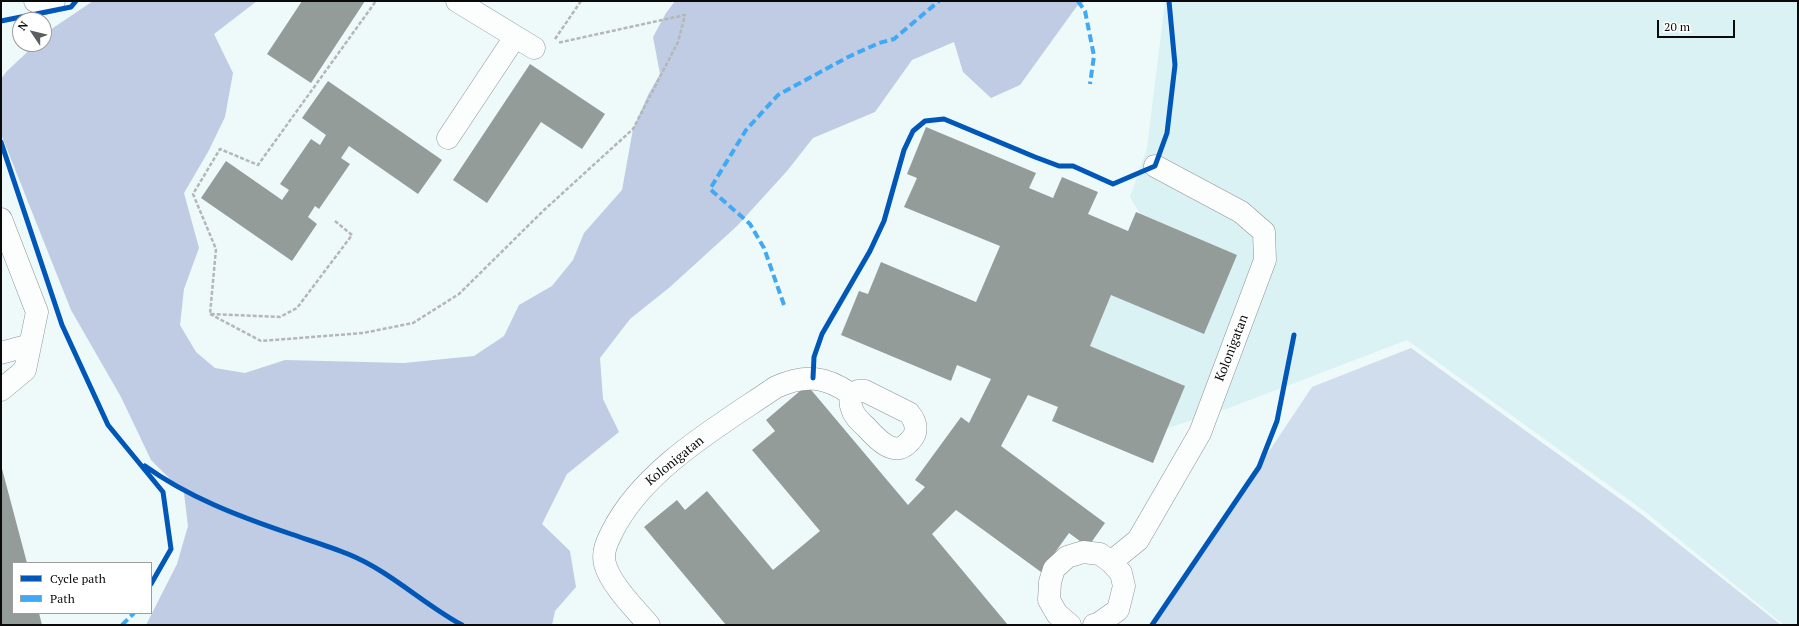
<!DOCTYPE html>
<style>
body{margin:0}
#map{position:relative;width:1799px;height:626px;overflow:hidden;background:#eef9f9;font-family:"PT Serif",serif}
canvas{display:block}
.frame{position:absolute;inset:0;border:2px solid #0a0a0a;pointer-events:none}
.legend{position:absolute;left:12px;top:562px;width:140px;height:52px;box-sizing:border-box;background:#fff;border:1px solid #9d9d9d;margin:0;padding:5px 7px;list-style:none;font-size:12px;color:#0a0a0a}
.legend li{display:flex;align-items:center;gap:8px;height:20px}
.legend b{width:20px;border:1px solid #9d9d9d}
.north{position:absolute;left:12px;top:12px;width:40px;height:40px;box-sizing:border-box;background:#fff;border:1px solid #9d9d9d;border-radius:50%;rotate:305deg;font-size:11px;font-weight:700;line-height:16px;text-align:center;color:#0a0a0a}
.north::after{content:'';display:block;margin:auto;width:14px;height:18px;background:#5a5e5e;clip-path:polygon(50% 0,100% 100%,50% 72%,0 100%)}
.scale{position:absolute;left:1657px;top:20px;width:78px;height:18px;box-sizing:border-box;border:2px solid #0a0a0a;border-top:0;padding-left:5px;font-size:12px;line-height:14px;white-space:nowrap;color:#0a0a0a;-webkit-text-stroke:3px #fff;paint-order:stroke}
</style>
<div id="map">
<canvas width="1799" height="626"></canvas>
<div class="frame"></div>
<ul class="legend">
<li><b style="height:5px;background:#0057b8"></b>Cycle path</li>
<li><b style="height:5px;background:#3fa9f5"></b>Path</li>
</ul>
<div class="north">N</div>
<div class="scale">20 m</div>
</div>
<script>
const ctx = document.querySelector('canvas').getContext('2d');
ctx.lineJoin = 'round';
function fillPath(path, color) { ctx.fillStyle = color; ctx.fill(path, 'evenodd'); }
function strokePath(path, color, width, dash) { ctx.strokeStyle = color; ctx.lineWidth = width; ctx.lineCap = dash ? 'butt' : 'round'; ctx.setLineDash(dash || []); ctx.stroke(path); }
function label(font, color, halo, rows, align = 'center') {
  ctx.font = font + ' "PT Serif",serif'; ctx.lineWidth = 4; ctx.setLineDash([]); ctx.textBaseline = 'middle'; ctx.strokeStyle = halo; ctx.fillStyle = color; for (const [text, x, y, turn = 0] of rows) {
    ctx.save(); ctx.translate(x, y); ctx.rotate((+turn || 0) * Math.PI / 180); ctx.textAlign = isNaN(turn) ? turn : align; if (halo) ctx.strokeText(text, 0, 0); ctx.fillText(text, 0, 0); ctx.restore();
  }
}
fillPath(new Path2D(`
 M1165,1H1798V625H1784L1643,510L1407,340L1229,408L1162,430L1082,375L1085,301L1155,239L1130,197L1147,148Z`), '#dbf2f4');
fillPath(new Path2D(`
 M1411,348L1641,514L1781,625H1153L1312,387Z`), '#d0dded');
fillPath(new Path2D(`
 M93,1H257L214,34L233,73L225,117L208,152L184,193L199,248L184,289L180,325L196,352L215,368L245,373L285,360L404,363L474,356L504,336L519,305L552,286L573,260L584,233L622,190L633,129L648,95L660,74L653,37L666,13L675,1H1086L1077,6L1020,85L991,98L963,72L954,42L912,60L875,112L813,138L787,171L737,226L670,287L630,319L600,358L603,399L619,432L567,474L542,524L570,551L576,587L555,611L552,625H146L177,564L188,526L184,493L151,460L121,397L71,310L1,134V79L7,71L36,44H44V37L53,28Z`), '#bfcce4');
fillPath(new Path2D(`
 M302,1H365L311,83L267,54Z
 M530,64L605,114L582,149L541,122L487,203L453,180Z
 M328,81L442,160L418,194L349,146L341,158L350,164L319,209L315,206L308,217L317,224L292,261L201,198L226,161L282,200L289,190L280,184L311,139L320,145L326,135L302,118Z
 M926,127L1036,173L1029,188L1053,198L1062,177L1098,192L1088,214L1128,231L1136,212L1237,255L1204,334L1111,295L1090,346L1185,386L1153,463L1052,421L1058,407L1028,395L1001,446L1105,523L1088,547L1069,533L1041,572L956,510L932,534L1008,625H894L893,624L891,625H726L644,527L677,500L685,510L707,491L773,570L820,531L752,450L775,431L766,420L807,385L908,505L925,487L915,480L961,417L969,423L991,379L957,365L951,381L841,335L859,291L868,294L881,262L976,302L1000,246L904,207L917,178L907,174Z
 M1,465L27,563H13V613H39L42,625H1Z`), '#949c9a');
const minor = new Path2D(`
 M35,1L45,3L54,1
 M457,1L534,48
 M448,138L515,37
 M1,219L37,312L25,370L1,390
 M1,353L30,345
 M858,391H865L909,413C914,419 917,425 915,433C914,437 911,440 908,443C894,458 876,438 867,428C861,422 854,417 852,409C850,404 850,399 851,394Z
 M1111,562L1138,540L1200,433L1265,260L1264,232L1241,212L1155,166
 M649,625C636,610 610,584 605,564C602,552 607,542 612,532C643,469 719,426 776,387C805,374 825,376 851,394
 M1070,625L1057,614L1049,600L1050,582L1054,569L1067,557L1083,552L1100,554L1111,562L1121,573L1124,586L1118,610L1098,624L1094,625`);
strokePath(minor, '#8d9292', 23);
strokePath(new Path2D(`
 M555,39L581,1
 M335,221L352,235L297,308L280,317L210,314L216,249L193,194L220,149L258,165L376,1
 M210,314L261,341L363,333L413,323L459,294L543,211L633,129L678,42L685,15L557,43`), '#b5b7b7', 2.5, [4, 2]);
strokePath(minor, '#fcfefe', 22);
strokePath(new Path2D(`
 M1078,1L1085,11L1094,56L1090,84
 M784,305L764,248L750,224L710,189L746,130L778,95L848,57L879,43L894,39L939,1
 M122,625L134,613`), '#3fa9f5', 4, [8, 4]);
strokePath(new Path2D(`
 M1,21L71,7L76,1
 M1,142L62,325L108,425L163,492L171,549L151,584
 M813,378L814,357L822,334L870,251L884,221L904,150L913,131L925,121L944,119L1035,157L1059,166H1073L1113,184L1155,166L1167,133L1175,65L1169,1
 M145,466C188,497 238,516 288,533C308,540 329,546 348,554C390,571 423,604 462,625
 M1152,625L1259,467L1277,421L1294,335`), '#0057b8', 5);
label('13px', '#0a0a0a', '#fff', [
 ["Kolonigatan",1232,348,-69],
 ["Kolonigatan",675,461,-39]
]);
</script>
